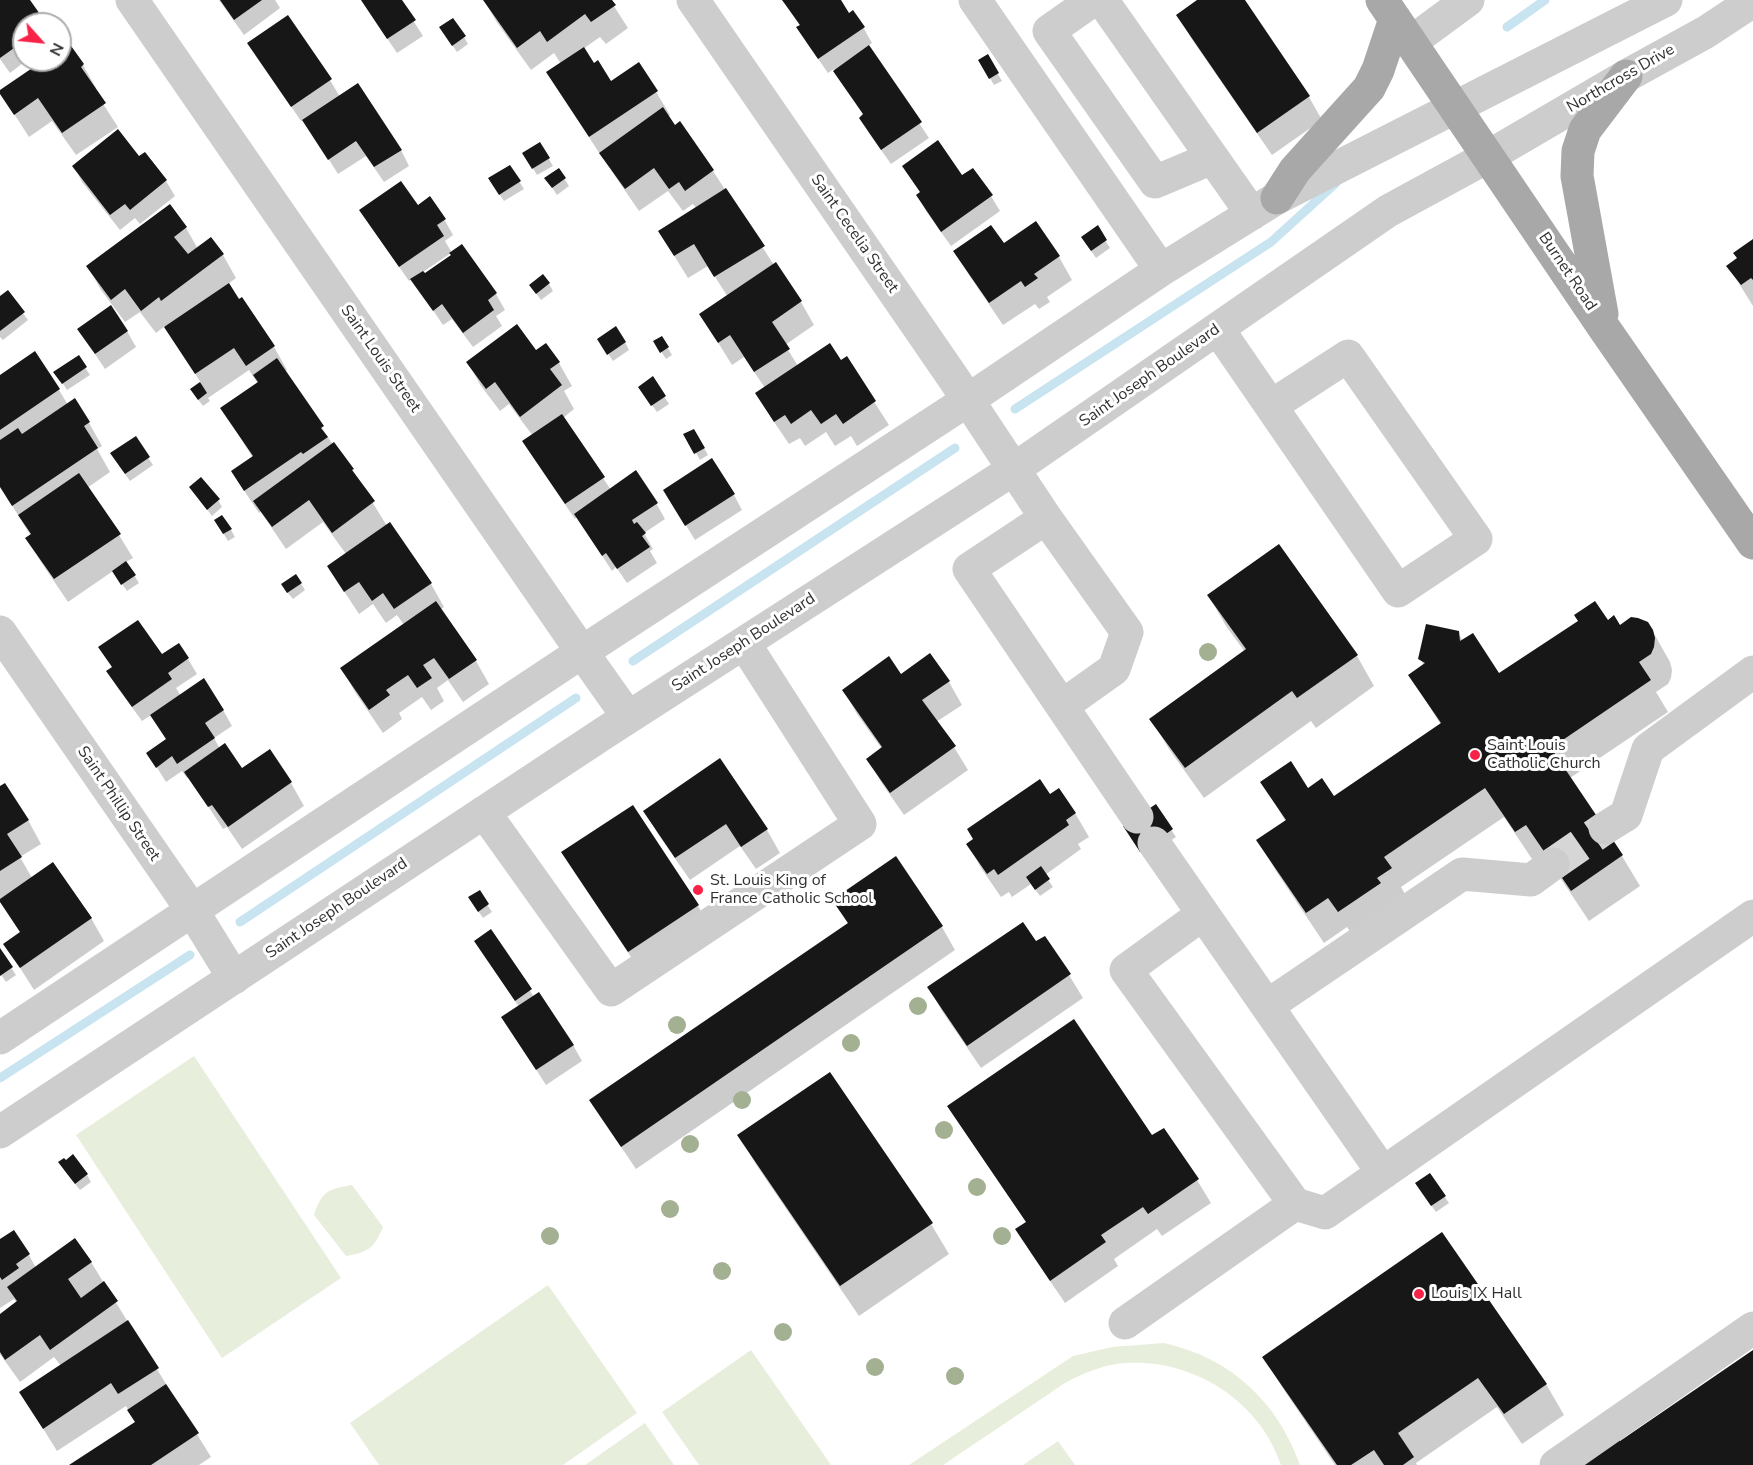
<!DOCTYPE html>
<style>
body{margin:0}
#map{position:relative;width:1753px;height:1465px;overflow:hidden;background:#fff;font-family:"Nunito Sans",sans-serif}
canvas{display:block}
.north{position:absolute;left:12px;top:12px;width:60px;height:60px;box-sizing:border-box;background:#fff;border:2px solid #acacac;border-radius:50%;rotate:117deg;font-size:16px;font-weight:700;line-height:24px;text-align:center;color:#303030}
.north::after{content:'';display:block;margin:auto;width:21px;height:27px;background:#f72248;clip-path:polygon(50% 0,100% 100%,50% 72%,0 100%)}
</style>
<div id="map">
<canvas width="1753" height="1465"></canvas>
<div class="north">N</div>
</div>
<script>
const ctx = document.querySelector('canvas').getContext('2d');
ctx.lineJoin = 'round';
function fillPath(path, color) { ctx.fillStyle = color; ctx.fill(path, 'evenodd'); }
function strokePath(path, color, width, dash) { ctx.strokeStyle = color; ctx.lineWidth = width; ctx.lineCap = dash ? 'butt' : 'round'; ctx.setLineDash(dash || []); ctx.stroke(path); }
function label(font, color, halo, rows, align = 'center') {
  ctx.font = font + ' "Nunito Sans",sans-serif'; ctx.lineWidth = 6; ctx.setLineDash([]); ctx.textBaseline = 'middle'; ctx.strokeStyle = halo; ctx.fillStyle = color; for (const [text, x, y, turn = 0] of rows) {
    ctx.save(); ctx.translate(x, y); ctx.rotate((+turn || 0) * Math.PI / 180); ctx.textAlign = isNaN(turn) ? turn : align; if (halo) ctx.strokeText(text, 0, 0); ctx.fillText(text, 0, 0); ctx.restore();
  }
}
fillPath(new Path2D(`
 M194,1056L341,1278L222,1358L76,1135Z
 M352,1185L383,1227C374,1248 369,1252 346,1256L314,1215C322,1191 328,1189 352,1185Z
 M548,1285L637,1413L563,1465H379L350,1423Z
 M1164,1343C1231,1358 1277,1401 1300,1465H1281C1259,1400 1193,1359 1126,1363C1104,1364 1084,1373 1065,1383L943,1465H909L1073,1356L1112,1347Z
 M751,1350L831,1465H699L662,1412Z
 M645,1423L674,1465H585Z
 M1058,1441L1075,1465H1023Z`), '#e8eedc');
fillPath(new Path2D(`
 M0,0H23L46,24H24V60H27L10,73L0,59Z
 M219,0H275L280,8L244,35Z
 M361,0H400L423,36L397,53Z
 M484,0H610L628,28L606,44L600,37L583,49L593,65L611,83L639,64L670,115L668,117L675,127L679,123L713,171L774,265L776,264L801,302L814,325L785,345L798,366L841,362L846,358L889,425L857,446L851,436L835,446L826,432L805,446L800,438L789,444L770,416L765,388L744,357L732,365L701,315L728,297L708,266L688,278L673,254L696,208L693,204L683,211L668,191L639,211L615,176L604,158L603,159L562,95L561,64L554,53L531,70L496,21Z
 M782,0H839L849,15L863,27L872,43L868,46L929,138L891,164L869,133L861,118L864,116L834,69L828,73L807,43L800,26L784,1L783,2Z
 M1200,0H1243L1309,97L1322,120L1272,155L1191,38L1178,15Z
 M445,35L464,37L468,44L457,52Z
 M68,45L83,65L96,88L94,90L118,127L76,155L52,121L29,137L0,92L46,60H60V50Z
 M987,56L1002,81L994,85L980,61Z
 M258,58L330,80L340,97L401,150L409,166L384,182L366,156L338,174L304,120L301,121Z
 M540,144L553,166L537,175L524,154Z
 M139,158L166,181L175,196L140,224L135,218L120,230L82,182L74,166Z
 M904,166L962,177L991,196L1000,211L951,246L926,211L918,196L921,193Z
 M510,167L524,189L504,201L494,186Z
 M559,170L569,186L557,195L551,186Z
 M170,206L186,228L198,249L211,239L223,255L236,278L228,284L274,347L287,370L285,371L333,445L352,469L387,526L431,584L444,607L440,610L476,661L489,684L463,702L448,680L437,688L444,701L431,710L422,697L399,713L402,719L383,733L355,692L342,669L404,625L397,615L386,623L373,604L359,614L328,567L346,554L323,522L286,549L261,512L259,513L247,495L233,472L253,458L222,408L258,384L249,370L208,398L210,401L203,406L196,397L201,383L165,326L156,333L140,312L125,322L101,290L88,267Z
 M417,207L444,219L453,235L445,241L452,253L461,246L496,294L505,310L496,316L502,326L473,347L452,319L443,325L412,279L409,281L370,225ZM451,253L452,255L425,275L423,272Z
 M1097,228L1110,248L1096,258L1087,245Z
 M1753,240V306L1728,266L1738,259Z
 M1003,246L1059,257L1072,280L1047,297L1050,302L1039,309L1035,304L1003,325L969,275L955,252Z
 M549,284L553,291L541,300L535,292Z
 M7,292L28,320L3,340L0,337V298Z
 M79,330L127,331L136,347L105,369Z
 M662,338L672,355L666,359L655,342Z
 M625,342L629,350L613,361L603,346Z
 M536,352L559,363L572,386L564,391L574,409L563,418L611,490L656,503L665,519L644,533L653,549L650,551L657,563L627,583L616,567L612,571L577,517L575,519L533,457V436L509,404L500,411L481,386L468,363Z
 M78,357L90,375L67,390L60,379Z
 M0,377L59,390L68,405L74,400L89,423L102,446L97,449L110,472L87,488L119,535L133,558L126,562L139,583L127,591L113,571L68,602L41,562L27,539L31,536L0,486Z
 M653,379L669,404L657,412L644,394Z
 M694,431L708,455L700,460L686,435Z
 M135,438L153,465L130,481L116,461Z
 M191,488L218,500L222,507L212,516Z
 M734,495L742,510L695,540L674,506Z
 M216,521L231,530L235,537L228,541Z
 M296,576L305,590L293,599L287,592Z
 M1209,596L1357,656L1374,686L1316,728L1311,721L1204,798L1169,749L1151,719L1245,652L1226,626Z
 M1607,622L1619,627L1652,630L1670,662L1672,670L1671,678L1668,684L1656,692L1668,712L1570,778L1622,856L1640,886L1589,921L1545,855L1534,862L1504,817L1401,887L1408,899L1357,942L1347,927L1324,943L1276,871L1258,841L1286,822L1262,782L1308,790L1333,798L1441,725L1410,675L1424,666L1420,658L1458,633L1463,641L1499,675Z
 M100,648L188,659L197,674L176,688L181,696L223,710L232,726L214,738L220,749L242,770L269,751L291,783L304,806L242,849L227,827L223,829L189,777L187,778L182,771L166,782L148,753L167,740L151,715L142,721L117,687L108,672L113,668Z
 M901,676L949,682L962,705L936,722L954,747L968,770L904,815L881,782L868,759L882,749L857,714L844,691Z
 M720,761L767,830L780,853L756,869L740,846L690,880L658,834L645,811Z
 M0,788L28,820L41,844L20,857L32,878L91,918L104,941L34,990L5,944L21,934L2,902L0,903Z
 M1050,796L1075,813L1089,837L1078,844L1081,849L1045,875L1053,887L1040,896L1031,884L1012,897L1009,892L1001,897L981,868L968,844Z
 M1155,806L1176,837L1145,858Z
 M563,853L698,906L711,929L643,975L577,876Z
 M896,858L942,927L955,950L636,1169L605,1123L591,1100L848,924L834,900Z
 M479,892L492,912L483,918L474,905Z
 M491,931L534,997L573,1045L582,1061L546,1085L503,1018L519,1007L485,956Z
 M1035,943L1069,975L1083,998L981,1068L942,1011L929,988Z
 M0,951L16,975L6,982L0,973Z
 M949,1106L1152,1137L1197,1180L1211,1203L1162,1236L1157,1229L1114,1259L1118,1266L1065,1303L1031,1253L1017,1230L1027,1223L963,1129Z
 M739,1136L931,1224L949,1254L859,1316L757,1166Z
 M64,1170L87,1175L91,1182L80,1190Z
 M1421,1191L1444,1196L1449,1203L1436,1212Z
 M0,1241L29,1255L36,1268L91,1262L211,1457L199,1465H72L136,1423L126,1406L57,1451L21,1393L61,1366L54,1357L20,1382L0,1354V1315L17,1303L14,1299L0,1308Z
 M1264,1357L1546,1384L1564,1415L1522,1444L1497,1407L1416,1463L1417,1465H1335L1282,1387Z`), '#0003');
strokePath(new Path2D(`
 M1507,27L1545,0
 M1015,409L1271,242L1336,183
 M633,661L955,448
 M240,922L576,698
 M0,1078L190,955`), '#c7e4f0', 9);
fillPath(new Path2D(`
 M0,0H30L47,24H24V41L0,58Z
 M220,0H262L234,20Z
 M361,0H402L416,20L387,39Z
 M483,0H612L616,5L591,22L585,14L547,42L540,31L517,48Z
 M782,0H841L849,13L853,10L865,27L818,59L796,27L800,25Z
 M1197,0H1245L1310,96L1257,133L1176,15Z
 M288,15L332,79L291,107L247,43Z
 M453,18L466,36L452,46L439,27Z
 M69,43L84,64L81,67L106,103L62,133L38,98L14,115L0,94V90L44,60H60V49Z
 M869,45L922,122L881,150L859,118L863,114L833,71Z
 M584,47L594,63L598,60L611,81L639,62L658,91L589,137L546,72Z
 M988,54L999,73L989,79L978,60Z
 M358,83L402,150L374,167L356,141L328,160L302,120Z
 M663,107L675,125L680,121L714,170L685,191L679,182L669,189L654,168L625,189L599,153Z
 M118,129L139,156L145,152L167,180L130,210L125,204L110,215L72,166Z
 M938,140L962,175L973,168L993,195L941,232L916,195L920,192L902,166Z
 M540,142L550,158L532,169L522,153Z
 M510,165L521,181L499,195L488,178Z
 M559,168L566,178L552,188L544,178Z
 M401,181L418,205L430,196L446,219L437,225L444,236L399,267L359,210Z
 M726,188L765,246L714,277L694,244L674,256L658,231Z
 M170,204L187,227L174,237L188,254L211,237L224,254L161,301L159,297L141,311L125,289L111,300L86,266Z
 M1036,221L1060,256L1034,274L1038,278L1025,287L1021,281L989,303L953,251L991,225L1004,243Z
 M1098,225L1107,240L1091,251L1081,237Z
 M1753,239V280L1751,278L1741,285L1726,266L1737,258L1733,253Z
 M462,244L497,293L488,300L494,310L463,333L442,304L433,311L410,279L423,271L425,273L451,255L449,253Z
 M776,262L802,301L772,322L790,349L754,372L730,335L718,343L699,314Z
 M543,274L550,283L536,294L529,285Z
 M229,283L239,299L242,297L275,346L246,366L234,348L195,374L164,327Z
 M8,290L25,312L0,331V296Z
 M111,305L128,331L95,354L77,329Z
 M517,324L536,350L546,343L560,362L550,369L562,385L520,417L495,382L486,389L466,362Z
 M616,326L626,342L607,355L597,339Z
 M662,336L669,347L660,353L653,341Z
 M830,343L841,360L847,356L876,401L843,424L836,414L821,424L811,410L791,424L785,415L774,422L755,393Z
 M35,351L60,389L0,430V375Z
 M79,355L87,367L62,384L53,372Z
 M277,358L324,426L321,428L328,437L303,454L301,452L244,491L231,471L253,456L220,408L258,382L253,375Z
 M653,376L666,396L651,406L638,387Z
 M200,382L207,393L198,400L190,389Z
 M75,398L90,422L84,426L98,448L12,506L0,487V440L18,428L22,434Z
 M562,414L605,477L565,504L522,441Z
 M694,429L705,448L694,454L683,434Z
 M136,436L150,457L125,474L110,453Z
 M334,442L354,469L352,470L375,501L332,533L309,500L272,527L253,501Z
 M712,458L735,494L685,526L663,490Z
 M636,470L658,503L632,520L634,524L637,522L646,533L642,536L650,547L617,569L606,553L602,556L574,514Z
 M79,473L121,534L54,579L25,538L31,534L18,515Z
 M201,477L220,499L207,510L189,487Z
 M222,515L232,529L223,534L214,520Z
 M390,522L432,583L394,609L383,593L372,601L359,582L344,592L327,566Z
 M1279,544L1358,655L1297,698L1292,691L1185,768L1149,719L1246,649L1207,595Z
 M126,561L136,575L121,585L112,571Z
 M296,574L302,583L287,593L281,584Z
 M436,601L477,660L449,679L434,658L423,665L432,678L417,688L408,675L386,690L390,695L369,710L340,668Z
 M1595,601L1608,620L1614,615L1620,625L1631,617L1638,618L1648,622L1653,630L1655,638L1654,647L1651,654L1639,662L1651,680L1551,748L1623,855L1571,891L1526,825L1515,832L1485,788L1384,857L1392,868L1377,878L1381,883L1338,912L1328,898L1306,913L1256,840L1286,820L1260,782L1291,761L1308,788L1322,778L1334,796L1441,723L1408,675L1425,663L1418,659L1426,624L1459,631L1460,641L1473,633L1499,673L1578,621L1574,615Z
 M138,620L162,654L179,643L189,658L168,673L172,679L132,707L106,671L112,667L98,647Z
 M930,653L950,681L922,700L956,746L890,793L866,759L882,747L842,690L889,656L901,674Z
 M204,678L224,710L205,723L215,738L177,764L172,756L156,768L146,753L166,739L150,715Z
 M225,743L242,768L270,749L292,782L228,827L212,805L208,807L184,772Z
 M720,758L768,829L741,847L726,824L675,858L643,811Z
 M1040,779L1050,794L1059,788L1076,813L1066,820L1069,825L998,875L994,869L987,874L966,844L973,839L967,829Z
 M5,783L29,820L7,834L22,857L0,871V786Z
 M1156,804L1173,829L1140,852L1123,826Z
 M633,805L699,905L628,952L561,852Z
 M896,856L943,926L621,1147L589,1100L848,923L832,900Z
 M53,862L92,918L20,968L3,944L20,932L0,902V899Z
 M1041,866L1050,879L1035,890L1026,877Z
 M480,890L489,904L478,912L468,897Z
 M1023,922L1036,941L1045,936L1071,974L967,1046L927,987Z
 M491,929L532,989L515,1001L474,941Z
 M0,948L13,967L0,976Z
 M539,992L574,1045L536,1070L501,1017Z
 M1074,1019L1152,1135L1164,1128L1199,1179L1148,1214L1143,1207L1101,1235L1106,1242L1050,1281L1015,1229L1026,1222L947,1106Z
 M830,1072L933,1223L840,1286L737,1135Z
 M73,1154L88,1174L75,1184L58,1162L64,1158L66,1160Z
 M1430,1173L1446,1196L1431,1206L1415,1183Z
 M14,1230L30,1254L16,1264L19,1268L2,1280L0,1277V1239Z
 M1442,1232L1547,1384L1504,1414L1478,1378L1398,1433L1414,1457L1403,1465H1384L1374,1450L1351,1465H1337L1262,1357Z
 M75,1238L92,1262L68,1279L81,1298L104,1281L118,1301L50,1350L40,1335L5,1360L0,1352V1314L17,1301L7,1287Z
 M128,1320L159,1368L118,1394L111,1383L43,1429L19,1392Z
 M1753,1350V1465H1570L1613,1430L1620,1441Z
 M166,1384L199,1433L151,1465H69L135,1422L127,1410Z`), '#171717');
strokePath(new Path2D(`
 M1553,864L1605,828`), '#d6d6d6', 33, [33, 16]);
strokePath(new Path2D(`
 M132,0L582,652L628,717
 M693,0L954,379L1046,518L969,569L1137,817
 M975,0L1161,270
 M1093,0L1049,31L1155,182L1212,158
 M1102,0L1252,214
 M1411,42L1468,0
 M1218,329L1233,351L1398,591L1476,539L1348,356L1271,406
 M1046,518L1127,632L1114,669L1062,706
 M0,632L192,910L234,978
 M484,812L611,990L860,824L744,643
 M1605,828L1626,815L1648,749L1753,672
 M1154,843L1267,1006L1462,874L1531,880L1553,864
 M1203,914L1126,970L1295,1204
 M1267,1006L1383,1173
 M0,1038L582,652L968,400L1161,270L1277,198L1666,0
 M0,1132L604,733L1014,469L1388,211L1489,156L1626,76L1706,32L1753,1
 M1125,1323L1295,1204L1325,1213L1753,916
 M1556,1465L1753,1328`), '#cdcdcd', 33);
strokePath(new Path2D(`
 M1382,0L1604,328L1753,543
 M1277,198L1295,170L1369,88L1378,70L1395,19
 M1602,314L1577,176L1578,151L1585,130L1626,76`), '#a8a8a8', 33);
ctx.fillStyle = '#a3b092';
for (const [x, y] of [
 [1208,652],
 [918,1006],
 [677,1025],
 [851,1043],
 [742,1100],
 [944,1130],
 [690,1144],
 [977,1187],
 [670,1209],
 [550,1236],
 [1002,1236],
 [722,1271],
 [783,1332],
 [875,1367],
 [955,1376]
]) { ctx.beginPath(); ctx.arc(x, y, 9, 0, 2 * Math.PI); ctx.fill(); }
for (const [x, y, r, color] of [
 [1475,755,6,"#f72248"],
 [698,890,6,"#f72248"],
 [1419,1294,6,"#f72248"]
]) { const dot = new Path2D(); dot.arc(x, y, r, 0, 2 * Math.PI); ctx.fillStyle = color; ctx.fill(dot); strokePath(dot, '#fff', 2); }
label('16px', '#303030', '#fff', [
 ["Northcross Drive",1621,79,-30],
 ["Saint Cecelia Street",854,234,55],
 ["Burnet Road",1567,272,56],
 ["Saint Louis Street",380,359,55],
 ["Saint Joseph Boulevard",1150,376,-35],
 ["Saint Joseph Boulevard",744,643,-33],
 ["Saint Phillip Street",118,804,56],
 ["Saint Joseph Boulevard",337,909,-34]
]);
label('16px', '#303030', '#fff', [
 ["Saint Louis",1487,746],
 ["Catholic Church",1487,764],
 ["St. Louis King of",710,881],
 ["France Catholic School",710,899],
 ["Louis IX Hall",1431,1294]
], 'left');
</script>
